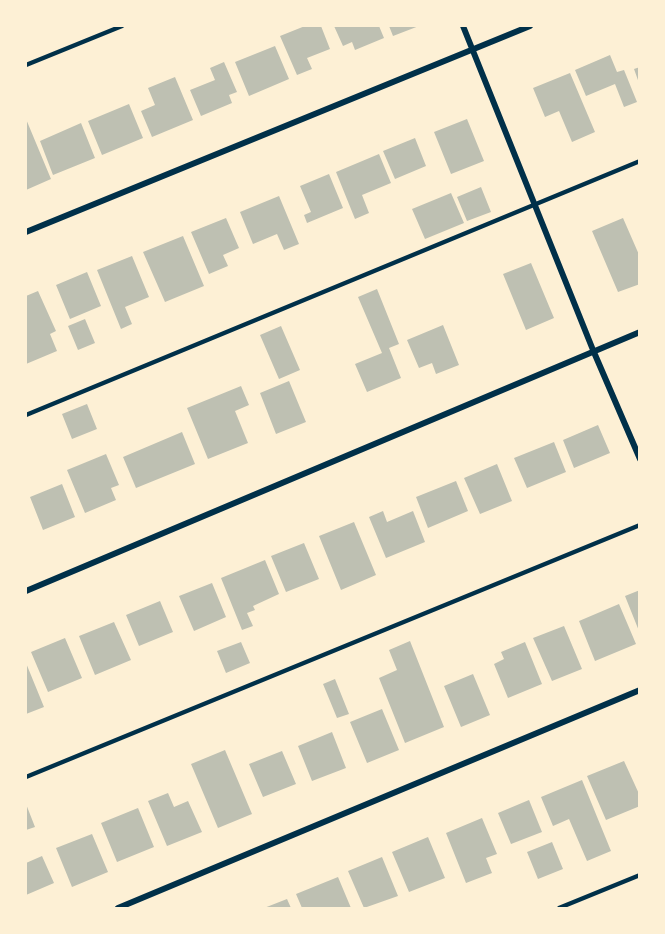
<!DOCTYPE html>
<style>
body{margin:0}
#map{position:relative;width:665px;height:934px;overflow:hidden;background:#fdf0d5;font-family:Barlow,sans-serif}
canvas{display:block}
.frame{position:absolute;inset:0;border:27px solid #fdf0d5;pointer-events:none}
</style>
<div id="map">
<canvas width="665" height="934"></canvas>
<div class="frame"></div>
</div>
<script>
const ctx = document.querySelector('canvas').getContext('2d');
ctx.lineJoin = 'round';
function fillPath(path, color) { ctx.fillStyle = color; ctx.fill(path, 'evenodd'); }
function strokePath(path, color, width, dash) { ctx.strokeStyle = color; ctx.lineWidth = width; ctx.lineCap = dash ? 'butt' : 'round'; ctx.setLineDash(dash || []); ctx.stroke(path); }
fillPath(new Path2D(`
 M305,26H321L330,49L307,58L312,69L297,75L280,36Z
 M334,26H379L384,38L355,50L352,42L343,46Z
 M389,26H419L393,36Z
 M275,46L289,79L249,96L235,62Z
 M610,55L617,72L624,70L637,102L624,107L615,84L586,96L575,70Z
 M224,62L237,92L229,95L232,103L201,116L190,90L215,80L210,68Z
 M640,67V83H639L634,69Z
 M570,73L595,132L572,142L559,111L545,117L533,88Z
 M175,77L193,120L152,137L141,111L155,105L148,88Z
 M129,104L143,138L102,155L88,121Z
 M26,119L51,179L26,190Z
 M467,119L484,161L451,174L434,132Z
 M81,123L95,158L53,175L40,141Z
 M415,138L426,166L395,179L383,151Z
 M379,154L391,183L362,195L369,213L355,219L336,172Z
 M329,174L343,208L307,223L304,215L311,212L300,186Z
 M481,187L491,212L467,221L457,197Z
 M451,193L464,223L425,239L412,209Z
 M279,196L299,244L284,250L277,234L253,244L240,212Z
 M226,218L239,248L223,255L228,266L209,274L191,232Z
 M623,218L640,257V284L618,292L592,231Z
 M183,236L204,286L165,302L143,252Z
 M132,256L149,297L125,307L132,324L121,329L97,270Z
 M531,263L554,318L526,330L503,274Z
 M87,272L101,306L70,319L56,285Z
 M377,289L399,344L389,348L401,378L367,392L355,364L382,353L358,297Z
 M38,291L56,331L50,334L57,351L26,364V296Z
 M85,319L95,343L78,350L68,326Z
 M443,325L459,365L436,374L432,363L419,368L407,340Z
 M281,326L300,370L279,379L260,335Z
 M289,381L306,422L276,434L260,393Z
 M241,386L249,405L235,411L248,443L208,459L187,408Z
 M87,404L97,429L72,439L62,414Z
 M598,425L610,453L574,468L563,440Z
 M182,432L195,464L136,488L123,457Z
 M554,442L566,472L527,488L514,458Z
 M106,454L119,485L111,488L116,500L85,513L67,470Z
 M497,464L512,501L480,514L464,478Z
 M456,481L468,511L428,528L416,497Z
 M62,484L75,517L43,530L30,497Z
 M383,511L387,522L413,511L425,542L386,558L369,517Z
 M354,522L376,575L341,590L319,536Z
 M304,543L319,579L286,592L271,556Z
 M265,560L279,594L253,606L255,610L247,613L253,626L242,630L221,578Z
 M212,583L226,617L194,631L179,596Z
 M640,590V631H639L625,596Z
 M160,601L173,632L139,646L126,615Z
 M619,604L636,644L595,661L579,621Z
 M114,622L131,660L95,675L79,636Z
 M564,626L582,669L552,681L533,638Z
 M65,638L82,678L48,692L31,652Z
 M410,641L444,727L405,743L379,678L397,670L389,650Z
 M241,642L250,663L226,673L217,651Z
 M525,642L542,684L508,698L494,664L504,659L501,652Z
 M26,663L44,707L26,714Z
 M473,674L490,715L461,727L444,686Z
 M335,679L349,714L337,718L323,684Z
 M382,709L399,750L367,763L350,722Z
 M332,732L346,768L312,781L298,746Z
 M225,750L252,814L218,828L191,764Z
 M282,751L296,784L263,797L249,764Z
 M624,761L640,796V806L606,820L587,776Z
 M582,780L611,851L587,861L569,819L553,826L541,797Z
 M168,793L174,807L188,801L202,832L167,846L148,801Z
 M529,800L542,832L511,844L498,813Z
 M26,804L35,827L26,830Z
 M138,808L154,847L117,862L101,823Z
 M482,818L497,854L486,858L492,873L466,883L446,833Z
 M92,834L108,872L72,887L56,848Z
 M428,837L445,878L409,892L392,852Z
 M552,842L563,869L538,879L527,852Z
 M42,856L54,883L26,895V863Z
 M382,857L398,896L364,908L348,871Z
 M338,877L351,908H302L296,894Z
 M287,899L291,908H264Z`), '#bec0b2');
strokePath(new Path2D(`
 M26,65L122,26
 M26,415L640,161
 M26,777L640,525
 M559,908L640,875`), '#003049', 4.5);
strokePath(new Path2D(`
 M463,26L593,350L640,459
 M26,232L530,26
 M26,591L640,332
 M118,908L640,690`), '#003049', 6);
</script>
